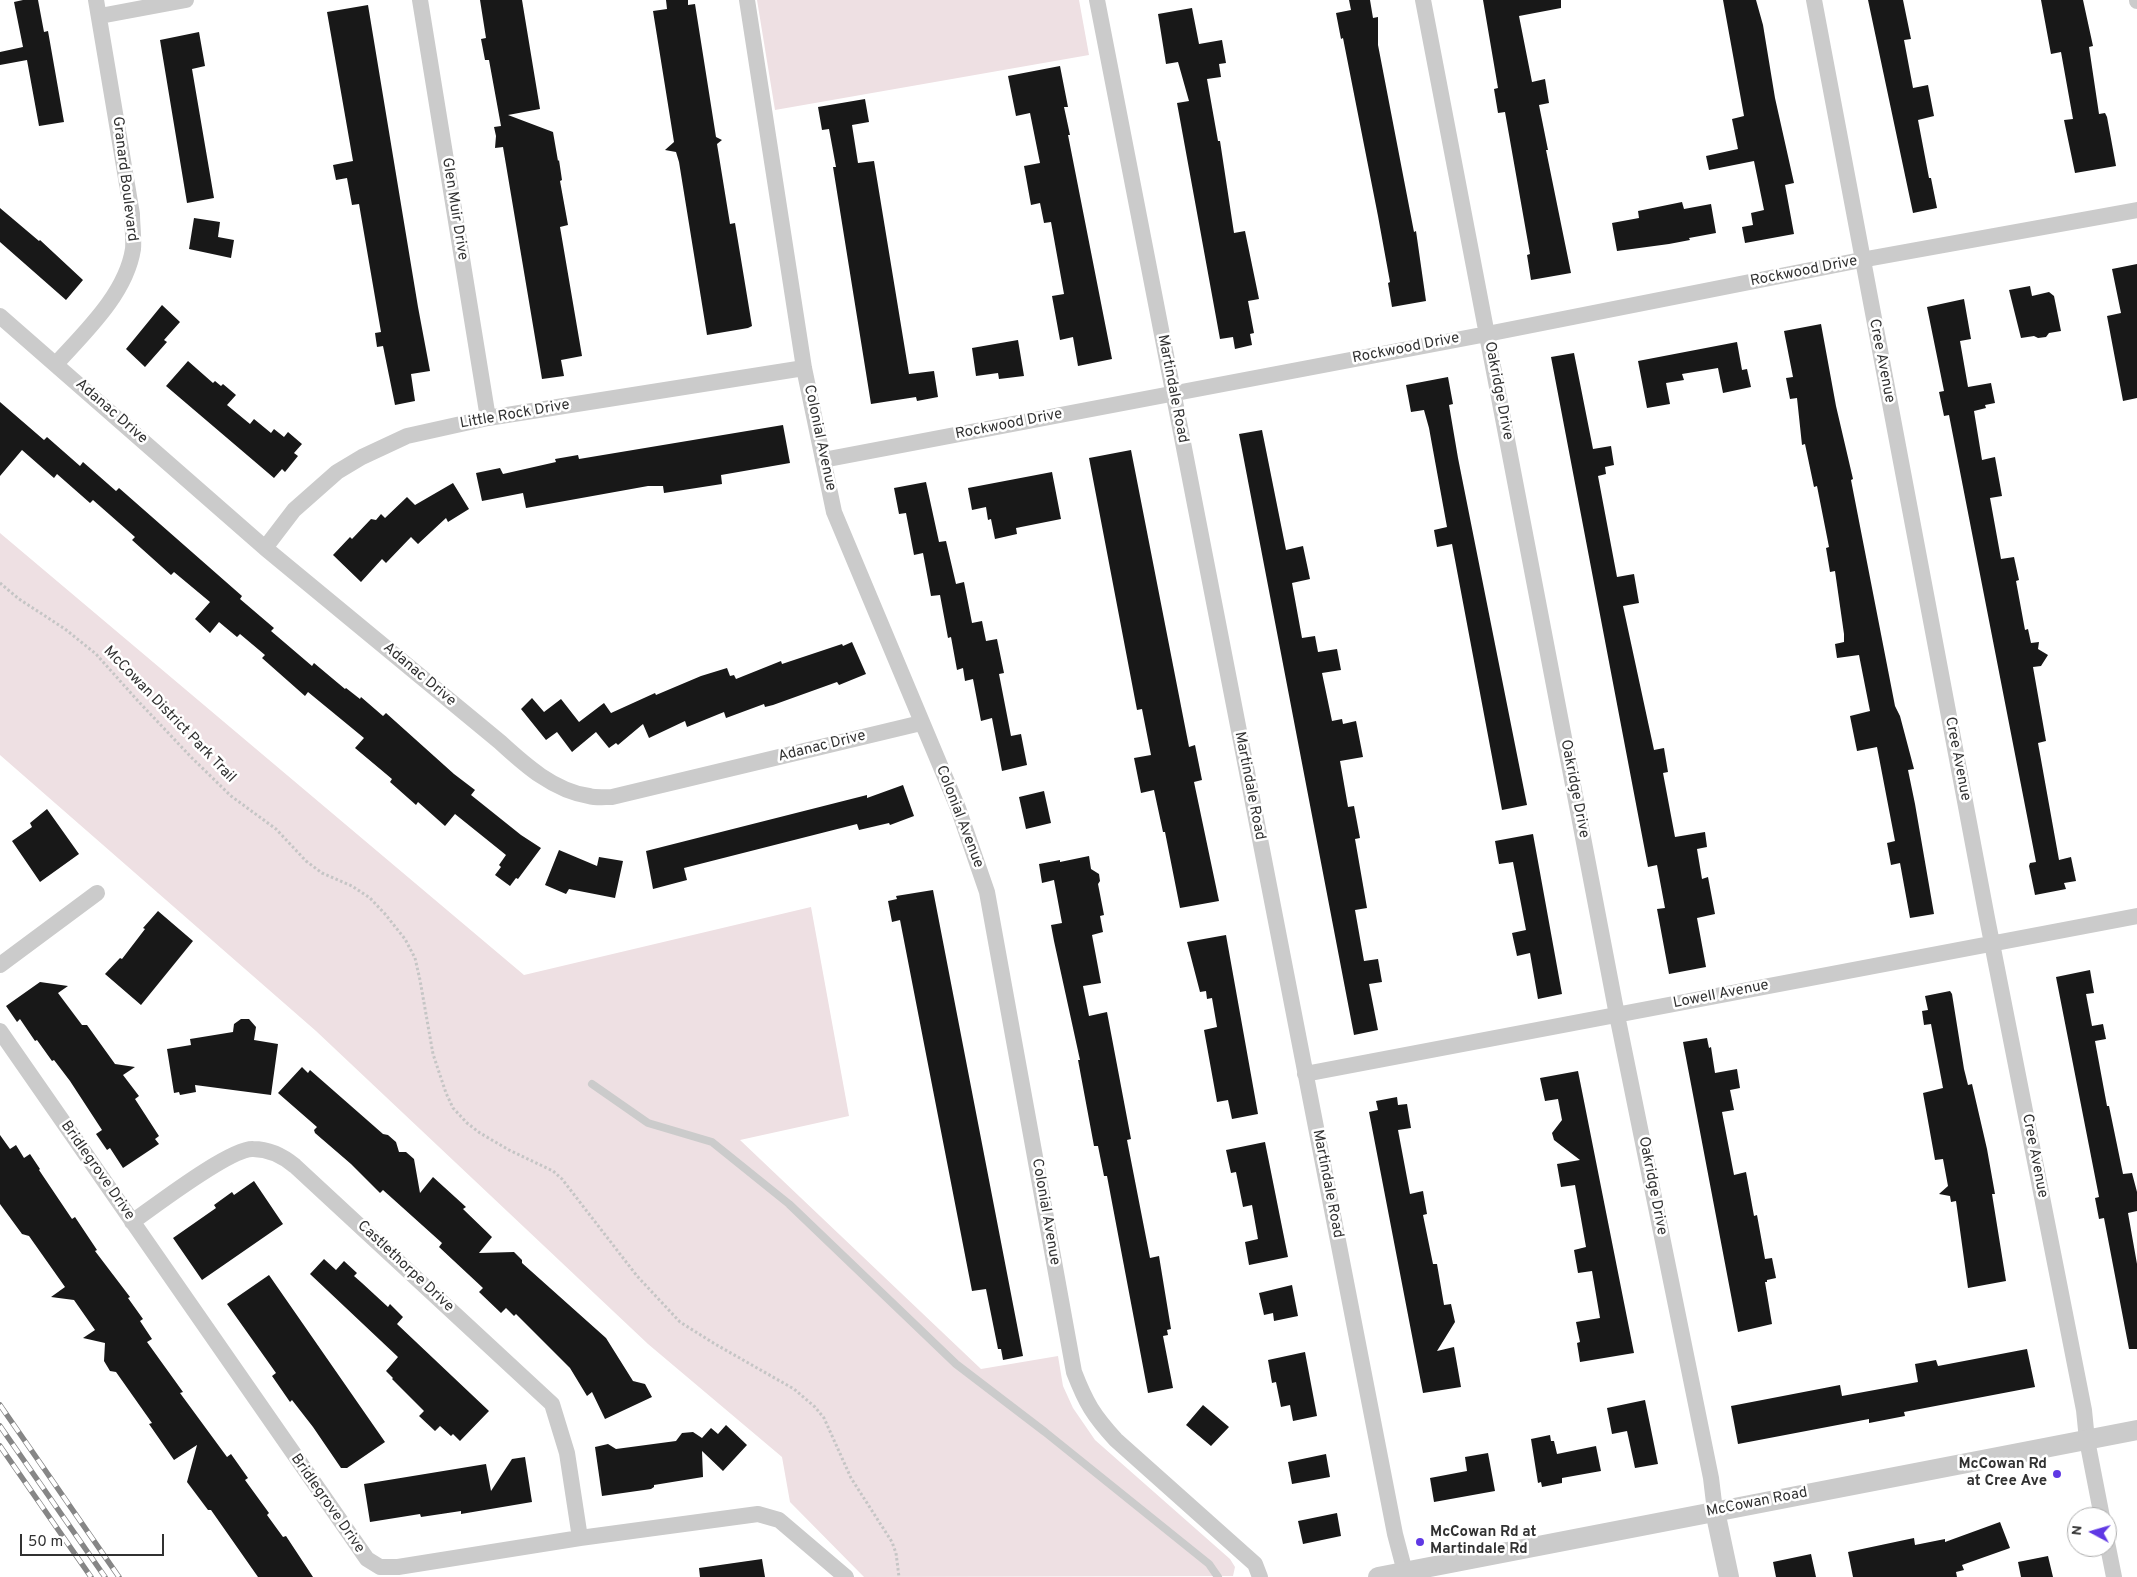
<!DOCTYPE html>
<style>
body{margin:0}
#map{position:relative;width:2137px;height:1577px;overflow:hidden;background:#fff;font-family:Overpass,sans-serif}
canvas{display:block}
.north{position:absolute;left:2067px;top:1507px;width:50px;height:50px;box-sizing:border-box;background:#fff;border:1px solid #adadad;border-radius:50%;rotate:276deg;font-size:14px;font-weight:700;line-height:20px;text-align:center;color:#313131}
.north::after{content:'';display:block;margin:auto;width:18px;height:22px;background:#5f38e4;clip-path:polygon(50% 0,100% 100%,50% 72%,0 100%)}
.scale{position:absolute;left:20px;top:1534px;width:144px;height:22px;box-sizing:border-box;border:2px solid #313131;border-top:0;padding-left:6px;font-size:15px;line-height:18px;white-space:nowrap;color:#313131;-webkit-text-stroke:4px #fff;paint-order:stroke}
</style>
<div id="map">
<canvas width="2137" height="1577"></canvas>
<div class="north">N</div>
<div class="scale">50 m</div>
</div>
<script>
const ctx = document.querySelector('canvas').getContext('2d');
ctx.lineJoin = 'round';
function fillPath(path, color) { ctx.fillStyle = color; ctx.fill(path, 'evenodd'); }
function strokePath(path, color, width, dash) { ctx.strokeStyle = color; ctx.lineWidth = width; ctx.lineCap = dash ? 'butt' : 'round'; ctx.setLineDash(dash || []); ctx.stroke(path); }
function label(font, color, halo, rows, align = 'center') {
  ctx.font = font + ' Overpass,sans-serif'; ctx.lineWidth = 5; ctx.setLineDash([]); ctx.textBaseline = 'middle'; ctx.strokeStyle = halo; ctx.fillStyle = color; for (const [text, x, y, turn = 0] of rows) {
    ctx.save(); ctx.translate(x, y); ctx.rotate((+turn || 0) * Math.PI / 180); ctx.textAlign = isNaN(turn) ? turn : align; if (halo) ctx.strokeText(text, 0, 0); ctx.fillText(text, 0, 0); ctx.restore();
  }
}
fillPath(new Path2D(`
 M757,0H1079L1089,55L775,110Z
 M0,533L524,975L811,907L849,1116L740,1140L981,1369L1058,1356L1063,1386L1073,1408L1095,1440L1230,1559L1235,1567L1233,1576L864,1577L790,1502L782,1457L648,1344L316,1031L0,755Z`), '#eee0e3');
fillPath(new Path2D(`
 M23,0H38L44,32L48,31L64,122L39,126L27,60L0,65V52L23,47L14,2Z
 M480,0H522L540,109L508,115L553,132L558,161L559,160L562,180L560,181L568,225L560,227L582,356L561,360L564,376L542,379L503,147L495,148L496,136L494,127L501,126L489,60H485L481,39L486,38Z
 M666,0H688V5L695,4L716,137L722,140L717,144L730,224L735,223L752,326L748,328L707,335L679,162L676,152L665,150L674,142L653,11L667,9Z
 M1349,0H1370L1373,18L1378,17V45L1414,232L1416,231L1426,301L1392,307L1388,283L1390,282L1378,216L1343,38L1341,39L1336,13L1351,10Z
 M1483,0H1561V8L1519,16L1532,82L1545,79L1549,103L1539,105L1548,150H1546L1571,273L1531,280L1527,255L1530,254L1505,112L1498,113L1494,89L1498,88Z
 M1723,0H1756L1763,25L1775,98L1794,183L1785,185L1794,234L1745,243L1742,227L1753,225L1751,213L1764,210L1754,161L1709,170L1706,156L1738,149L1732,119L1744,116Z
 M1868,0H1903L1911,39L1904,40L1913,88L1928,85L1934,116L1918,120L1929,178H1931L1937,208L1913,213Z
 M2041,0H2083L2093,46L2089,47L2099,114L2105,113L2107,117L2116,166L2075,173L2064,120L2073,119L2061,52L2051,54Z
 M368,5L418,307L430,371L411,374L415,401L395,405L383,346L377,347L375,333L381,332L359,204L352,205L347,178L336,180L333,165L353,161L327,12Z
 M1192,8L1199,44L1222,40L1226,63L1219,64L1221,77L1207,79L1218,141H1220L1234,233L1245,231L1259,299L1248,301L1254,333L1250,334L1252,345L1235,349L1233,337L1220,339L1177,103L1189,101L1178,62L1166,64L1158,14Z
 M199,32L205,66L192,69L214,198L187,203L160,40Z
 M1060,66L1068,107H1064L1070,135H1068L1112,359L1078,366L1073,337L1060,340L1052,296L1064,294L1051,222L1044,223L1040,203L1031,205L1024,166L1040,163L1030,113L1016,116L1008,76Z
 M865,99L869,122L852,125L858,163L874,161L909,374L934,371L938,397L917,401L916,397L871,404L833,167H836L829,129L822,130L818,107Z
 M1682,202L1684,209L1711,204L1716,233L1689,238L1690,240L1669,244L1617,251L1612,223L1639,218L1638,211Z
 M0,208L39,241L40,240L83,280L66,300L0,242Z
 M194,218L220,222L218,237L234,240L231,258L189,249Z
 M2137,264V398L2123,401L2107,316L2121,313L2112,269Z
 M2030,286L2032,296L2049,292L2054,296L2061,331L2049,333L2046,337L2038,338L2034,336L2021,338L2009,290Z
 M1964,299L1971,339L1960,341L1968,387L1991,383L1995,403L1985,405L1986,408L1974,411L1982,460L1995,457L2002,496L1990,498L2001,559L2014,557L2019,580L2016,581L2025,630L2028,629L2031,643L2039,642L2038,649L2048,655L2041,666L2033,667L2046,741L2038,743L2059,860L2071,857L2076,881L2064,883L2066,889L2035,895L2029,866L2030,863L2036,862L1949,415L1944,416L1939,392L1944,391L1927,307Z
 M162,305L180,322L164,340L167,342L145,367L126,349Z
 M1821,324L1836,406L1853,479L1851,480L1895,706L1900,716L1914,769L1908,770L1915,804L1934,914L1910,918L1900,863L1891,865L1887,843L1895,841L1877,747L1857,751L1850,716L1870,711L1859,655L1837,658L1835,644L1844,642V634L1835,571L1830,572L1826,548L1829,547L1817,486L1814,487L1805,444L1802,445L1797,398L1790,399L1786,378L1793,377L1784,331Z
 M1018,340L1024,376L999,379L998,373L976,376L972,348Z
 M1737,342L1742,370L1747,369L1751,387L1723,393L1718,368L1682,374L1684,380L1666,383L1670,404L1647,408L1638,361Z
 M1574,353L1593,449L1611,446L1614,465L1605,467L1606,474L1598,476L1617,577L1634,574L1639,603L1623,606L1654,750L1664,748L1668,772L1663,773L1675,837L1705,832L1707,847L1697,849L1702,879L1708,877L1715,914L1697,918L1706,967L1669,974L1657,909L1665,908L1657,865L1648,867L1551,357Z
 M188,361L213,383L215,381L221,386L223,384L236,395L227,405L250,424L254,419L271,433L274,429L284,437L288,432L302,444L294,453L298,456L285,472L282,469L274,478L166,386Z
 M1448,377L1453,404L1449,405L1458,458L1527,805L1502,810L1452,544L1437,547L1434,530L1447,527L1429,428L1424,410L1411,412L1406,385Z
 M0,402L44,440L47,437L80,466L83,462L116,491L119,488L242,596L240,599L274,628L271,631L312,666L314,663L345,689L346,688L360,699L361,697L383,716L386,713L454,774L475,790L471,795L521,835L541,848L518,879L516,878L510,886L495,875L501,867L499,865L506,855L455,814L445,826L418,802L416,805L390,782L392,779L355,748L364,738L308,692L305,696L262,658L265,655L240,634L237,637L219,622L210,633L195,619L210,602L174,572L171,575L132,540L135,537L93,500L90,503L57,474L54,478L22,450L0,476Z
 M783,425L790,463L721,475L722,484L664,493L663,486H648L526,508L523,493L482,501L476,473L500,468L503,474L556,462L555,459L578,455L579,459Z
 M1262,430L1286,550L1303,546L1310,579L1292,583L1302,638L1315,636L1318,652L1337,649L1341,670L1322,673L1332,721L1342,719L1343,724L1356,721L1363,757L1340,761L1348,807L1354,806L1360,838L1355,839L1367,908L1355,910L1364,961L1378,959L1382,982L1369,984L1378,1030L1354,1035L1239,434Z
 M1131,450L1189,747L1195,745L1202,780L1194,782L1219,901L1180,908L1165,832H1163L1154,790L1141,793L1134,758L1151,755L1142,709L1137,710L1089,458Z
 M1052,472L1061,519L1016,528L1017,534L995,539L991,519L988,520L986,507L972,510L968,488Z
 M926,482L939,542L946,541L956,584L964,582L972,623L982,621L986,641L997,639L1004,673L999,674L1011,736L1021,734L1027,765L1002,771L992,718L981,721L973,679L965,681L963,668L957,670L951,637L948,638L940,595L931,596L923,553L914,555L906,513L899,514L894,488Z
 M453,483L469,509L448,522L446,518L418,544L411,537L386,563L382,559L361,582L333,555L350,537L352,539L371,519L376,520L381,514L385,518L407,497L415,505Z
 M852,642L866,674L839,685L837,682L773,705L765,707L764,704L726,718L724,712L687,727L685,721L649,738L643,724L618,745L616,743L609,748L596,732L572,752L557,732L546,740L521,709L532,698L544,712L561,699L579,722L604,703L611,713L655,693L656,695L701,676L727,668L730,676L734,675L736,679L781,661L782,664L842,644L843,646Z
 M903,785L914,816L890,825L889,823L859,830L857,824L684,868L687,880L653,889L646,851L867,795V798Z
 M1044,791L1051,823L1026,829L1019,797Z
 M47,809L79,854L40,882L12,841L32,827L30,823Z
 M1533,834L1562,994L1538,999L1530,953L1517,956L1512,933L1526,930L1513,862L1499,864L1495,841Z
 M559,850L597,866L599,857L623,861L615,898L569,889L566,894L545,885Z
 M1089,856L1091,869L1099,874L1100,881L1098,884L1104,915L1100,916L1103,932L1092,935L1101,983L1083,986L1089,1016L1107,1012L1131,1139L1127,1140L1150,1258L1159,1256L1171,1329L1167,1330L1168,1335L1163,1336L1173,1388L1148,1393L1107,1176H1104L1098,1146H1094L1078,1060H1080L1054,941L1051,925L1062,923L1054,880L1042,883L1039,864L1060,860V862Z
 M933,890L1023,1356L1003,1360L1001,1349H998L986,1289L972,1291L900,920L892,922L888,901L897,899L896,896Z
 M158,911L193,941L141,1005L105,974L120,958L122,959L145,929L143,928Z
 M1226,935L1258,1114L1232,1119L1228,1100L1217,1102L1204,1030L1217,1027L1212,998L1207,999L1206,991L1200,992L1187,942Z
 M2090,970L2094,993L2086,994L2092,1026L2103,1024L2106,1039L2095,1041L2107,1106H2109L2123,1174L2132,1173L2137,1192V1211L2128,1213L2137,1264V1349H2129L2104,1218L2099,1219L2095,1198L2099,1197L2056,977Z
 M40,982L68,986L58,993L82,1025H87L115,1064L135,1067L123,1075L139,1096L135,1099L159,1136L155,1139L159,1144L123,1168L110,1148L107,1150L96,1134L102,1130L70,1081L54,1060L52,1061L37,1040L35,1041L20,1019L17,1022L6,1006Z
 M1950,991L1952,994L1964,1069L1968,1085L1972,1084L1987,1149L1995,1194H1992L2006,1281L1968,1288L1956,1201L1951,1202L1950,1196L1939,1194L1948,1186L1943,1159L1935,1160L1923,1093L1943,1088L1931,1024L1924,1025L1922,1011L1928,1010L1925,996Z
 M241,1019H249L256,1027L254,1040L278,1044L271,1095L195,1085L196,1092L180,1095L179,1092L174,1093L167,1049L191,1045L190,1039L233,1032L234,1024Z
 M1707,1038L1709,1048L1711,1047L1715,1073L1737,1069L1740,1088L1730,1090L1734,1110L1722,1112L1734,1175L1746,1172L1754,1216L1757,1215L1765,1259L1772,1258L1776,1278L1767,1280V1282H1765L1772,1324L1738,1332L1683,1042Z
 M302,1067L308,1073L310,1070L383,1134L388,1135L396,1142L399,1152H406L414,1159L420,1193L433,1177L466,1207L463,1209L492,1237L479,1253L514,1252L522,1260V1263L606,1338L633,1381L645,1384L652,1397L605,1419L592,1392L587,1396L570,1368L516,1314L514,1316L506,1308L501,1313L479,1292L483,1288L439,1247L442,1243L383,1190L380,1193L351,1164L315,1133L314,1130L317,1127L278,1093Z
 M1578,1071L1634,1353L1580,1362L1577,1343L1580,1342L1576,1322L1600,1318L1592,1271L1578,1273L1574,1250L1586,1247L1575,1185L1561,1187L1557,1164L1580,1160L1554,1140L1552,1133L1562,1120L1558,1099L1545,1101L1540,1078Z
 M1397,1097L1398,1105L1407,1104L1411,1128L1398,1130L1410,1194L1423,1191L1427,1214L1423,1215L1433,1264H1437L1444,1305L1451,1304L1455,1322L1437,1351L1454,1347L1461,1387L1423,1393L1369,1112L1378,1110L1376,1101Z
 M0,1135L10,1149L16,1145L24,1158L30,1154L40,1169L39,1170L72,1219L75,1217L97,1250L95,1251L130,1297L128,1298L143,1319L140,1321L152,1339L147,1342L183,1392L180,1393L227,1457L231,1454L248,1478L245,1480L269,1513L267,1515L283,1537L286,1536L313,1577H258L211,1510H208L187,1482L197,1445L174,1460L149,1424L152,1423L116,1372L110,1371L104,1361L105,1343L83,1338L95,1330L74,1300L51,1297L65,1287L29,1236L22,1234L0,1204Z
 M1265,1142L1288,1257L1249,1265L1245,1242L1258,1239L1252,1205L1243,1207L1236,1172L1231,1173L1226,1150Z
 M254,1181L283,1224L202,1280L173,1238L216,1208L214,1205L232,1192L234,1195Z
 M324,1259L336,1270L344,1261L357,1273L354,1276L362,1283L388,1307L390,1304L403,1317L397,1324L489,1411L460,1441L453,1434L451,1436L440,1426L435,1431L419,1416L424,1411L392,1379L393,1378L386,1371L398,1357L310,1274Z
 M269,1275L385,1442L347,1468H341L313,1427L292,1400L290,1402L272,1376L276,1373L227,1304Z
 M1292,1285L1298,1316L1274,1321L1273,1313L1264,1315L1259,1293Z
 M2027,1349L2035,1387L1904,1412L1905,1416L1869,1423V1419L1738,1444L1731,1406L1840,1385L1842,1396L1918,1382L1915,1364L1936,1360L1938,1366Z
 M1305,1352L1317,1416L1293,1421L1290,1405L1281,1407L1276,1382L1272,1383L1268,1360Z
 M1645,1400L1658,1464L1635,1468L1627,1431L1612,1434L1607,1408Z
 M1203,1405L1229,1427L1211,1446L1186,1425Z
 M726,1425L747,1445L723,1471L702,1451L703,1477L654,1485V1487L651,1489L602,1496L595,1447L608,1444L616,1449L676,1441L682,1433L693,1432L702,1438L711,1428L718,1434Z
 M1550,1435L1551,1441H1554L1557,1454L1596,1446L1601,1471L1562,1478V1483L1542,1487L1541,1482L1538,1483L1531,1439Z
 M1488,1453L1495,1491L1434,1502L1430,1478L1467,1471L1465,1457Z
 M1326,1454L1330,1477L1292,1484L1288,1462Z
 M525,1457L532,1502L461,1514V1511L421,1517L420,1514L370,1522L364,1484L486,1464L491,1491L512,1459Z
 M1337,1513L1341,1536L1303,1544L1298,1521Z
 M2000,1522L2010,1548L1962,1565L1964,1570L1956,1572L1957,1577H1853L1848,1552L1914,1538L1915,1545L1945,1539V1542Z
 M1811,1554L1816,1577H1776L1773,1562Z
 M2048,1556L2053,1577H2021L2018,1562Z
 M762,1559L765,1577H700L699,1568Z`), '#181818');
strokePath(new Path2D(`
 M0,583L19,599L65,629L96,654L138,701L192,758L231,796L276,829L306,861L322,873L352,886L370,898L385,914L405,939L415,958L420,980L433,1054L446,1093L453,1108L467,1123L480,1133L509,1150L553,1171L562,1179L637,1276L680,1322L715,1344L794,1389L815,1407L824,1418L851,1478L892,1542L896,1553L899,1577`), '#c5c5c5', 3, [2.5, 2.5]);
strokePath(new Path2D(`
 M592,1084L648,1123L712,1142L789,1204L956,1364L1045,1432L1209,1564L1218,1577`), '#cbcbcb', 8);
strokePath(new Path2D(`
 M420,0L488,418
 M747,0L804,368L834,512L958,808L987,892L1074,1372C1086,1403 1093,1415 1116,1440L1255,1564L1260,1577
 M1097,0L1395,1534L1405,1572
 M1423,0L1617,1015L1711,1478L1715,1511
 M1814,0L1987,918L2084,1410L2087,1440L2102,1517
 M2137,0V1
 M100,16L186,0
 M0,316L265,548L500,742C525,765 554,791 589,796C596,798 604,797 612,797L921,723
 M56,364C85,332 126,294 133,249C134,238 132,225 132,214L96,0
 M823,460L1487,334L1861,260L2137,210
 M265,548L294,510L337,472L362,457L407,436L488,418L804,368
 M0,965L97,893
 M0,1031L367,1559L380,1567H398L580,1538L758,1514L779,1520L846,1577
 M1305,1074L2137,916
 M132,1222C155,1206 230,1148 253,1149C270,1149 283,1156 295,1166L552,1404L567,1453L580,1538
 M2107,1542L2114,1577`), '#cbcbcb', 16);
strokePath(new Path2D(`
 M1715,1511L1729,1577
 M1378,1577L2137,1430`), '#cbcbcb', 20);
const rail = new Path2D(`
 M0,1405L119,1577
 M0,1426L105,1577
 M0,1446L91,1577`);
strokePath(rail, '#868686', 5.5);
strokePath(rail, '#fff', 4, [11]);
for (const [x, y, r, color] of [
 [2057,1474,5,"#5f38e4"],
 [1420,1542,5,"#5f38e4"]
]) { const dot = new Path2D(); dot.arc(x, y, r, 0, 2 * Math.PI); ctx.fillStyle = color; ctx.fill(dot); strokePath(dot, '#fff', 2); }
label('15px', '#313131', '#fff', [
 ["Granard Boulevard",124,179,83],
 ["Glen Muir Drive",454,209,81],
 ["Rockwood Drive",1804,272,-11],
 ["Rockwood Drive",1406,349,-11],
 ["Cree Avenue",1881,361,79],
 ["Martindale Road",1172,389,79],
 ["Oakridge Drive",1498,391,79],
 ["Adanac Drive",111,412,41],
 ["Little Rock Drive",515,415,-10],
 ["Rockwood Drive",1009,425,-11],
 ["Colonial Avenue",819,438,78],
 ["Adanac Drive",419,675,40],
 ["McCowan District Park Trail",169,715,46],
 ["Adanac Drive",822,747,-14],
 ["Cree Avenue",1957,759,79],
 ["Martindale Road",1249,786,79],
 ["Oakridge Drive",1574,789,79],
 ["Colonial Avenue",959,817,69],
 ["Lowell Avenue",1721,995,-11],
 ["Cree Avenue",2034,1156,79],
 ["Bridlegrove Drive",97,1171,55],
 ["Martindale Road",1327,1184,79],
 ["Oakridge Drive",1652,1186,79],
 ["Colonial Avenue",1045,1212,80],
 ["Castlethorpe Drive",405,1267,43],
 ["McCowan Road",1757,1503,-11],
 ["Bridlegrove Drive",327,1504,55]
]);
label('bold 15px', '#313131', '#fff', [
 ["McCowan Rd",2047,1465],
 ["at Cree Ave",2047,1482],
 ["McCowan Rd at",1430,1533,"left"],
 ["Martindale Rd",1430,1550,"left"]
], 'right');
</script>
